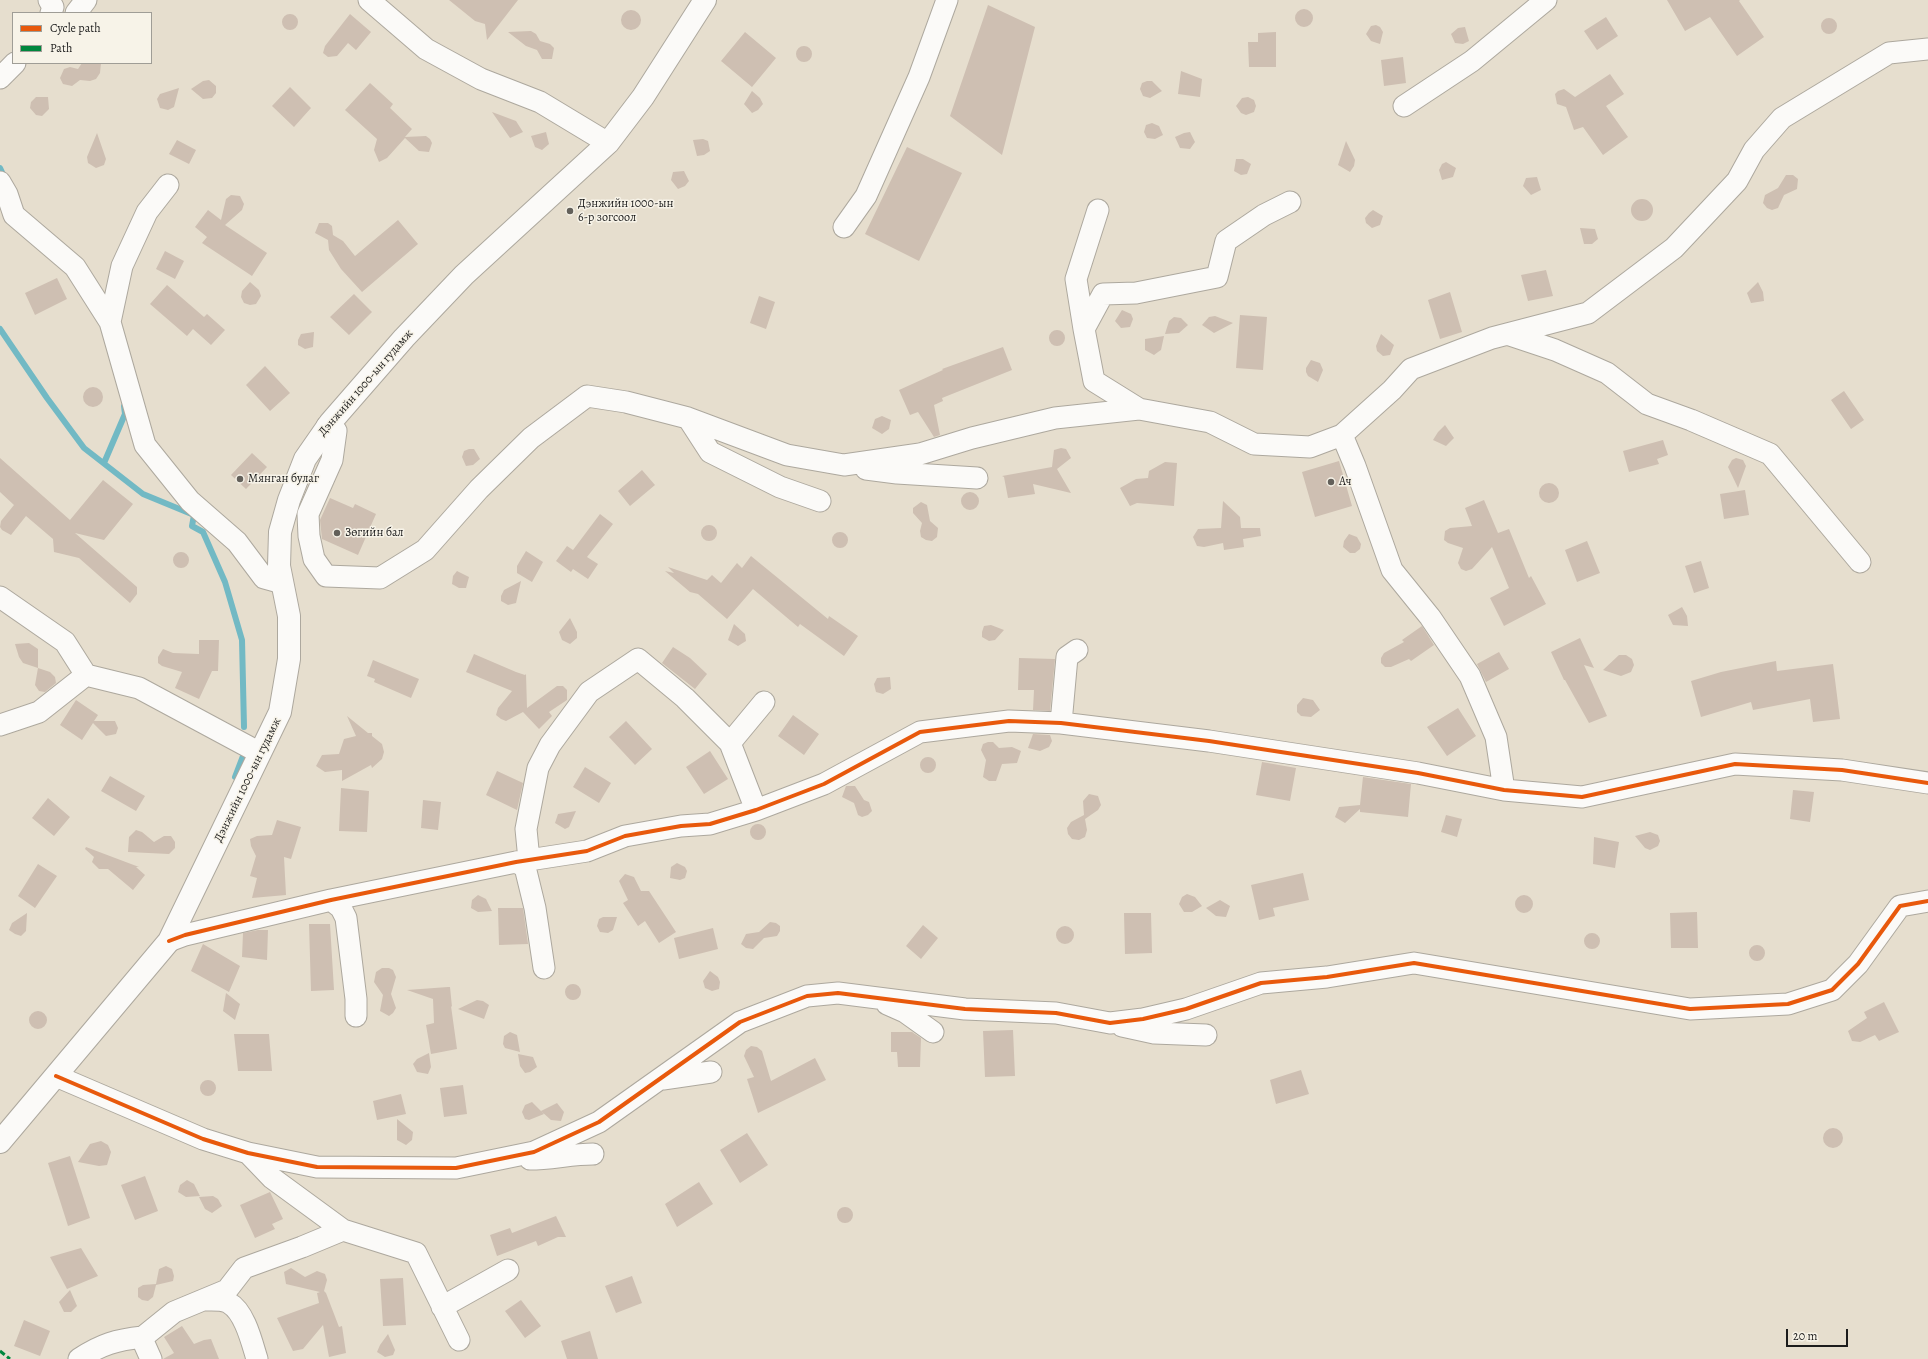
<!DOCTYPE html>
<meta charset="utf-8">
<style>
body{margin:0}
#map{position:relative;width:1928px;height:1359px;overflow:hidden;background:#e6dece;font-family:Alegreya,serif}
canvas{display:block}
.legend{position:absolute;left:12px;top:12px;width:140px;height:52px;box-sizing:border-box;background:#f7f3e8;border:1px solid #9f9d96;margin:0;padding:5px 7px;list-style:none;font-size:12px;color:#1c1c1c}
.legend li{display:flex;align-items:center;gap:8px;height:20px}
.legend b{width:20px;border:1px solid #9f9d96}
.scale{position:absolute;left:1786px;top:1329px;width:62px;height:18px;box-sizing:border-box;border:2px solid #1c1c1c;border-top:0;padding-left:5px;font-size:12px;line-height:14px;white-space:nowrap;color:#1c1c1c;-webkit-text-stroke:3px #f7f3e8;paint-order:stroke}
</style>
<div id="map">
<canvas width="1928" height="1359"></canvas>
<ul class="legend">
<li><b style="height:5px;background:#e8590c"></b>Cycle path</li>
<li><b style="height:5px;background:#00873e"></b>Path</li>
</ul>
<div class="scale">20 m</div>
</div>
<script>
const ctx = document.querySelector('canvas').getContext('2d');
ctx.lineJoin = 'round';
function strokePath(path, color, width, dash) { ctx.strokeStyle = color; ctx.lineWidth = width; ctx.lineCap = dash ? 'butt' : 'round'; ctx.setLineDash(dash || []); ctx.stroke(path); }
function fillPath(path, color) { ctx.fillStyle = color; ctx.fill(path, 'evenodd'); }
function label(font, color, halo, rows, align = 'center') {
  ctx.font = font + ' Alegreya,serif'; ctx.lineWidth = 3; ctx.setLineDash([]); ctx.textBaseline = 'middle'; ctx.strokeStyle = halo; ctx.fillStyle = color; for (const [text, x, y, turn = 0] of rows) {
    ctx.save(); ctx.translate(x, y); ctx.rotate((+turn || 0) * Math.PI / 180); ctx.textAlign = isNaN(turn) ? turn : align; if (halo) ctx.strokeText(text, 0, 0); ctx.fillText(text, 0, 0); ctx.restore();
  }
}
strokePath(new Path2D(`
 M0,168L5,179
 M0,329L47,398L84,448L143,494L194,515L192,526L203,532L225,582L242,640L244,727
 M104,463L125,414L124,406
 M235,777L243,756`), '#72b9c4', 6);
fillPath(new Path2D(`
 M449,0H518L487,40L485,24L475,21Z
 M1667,0H1740L1739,1L1764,37L1737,56L1710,17L1685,31Z
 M988,5L1035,27L1002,155L950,116Z
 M1295 18a9 9 0 1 1 18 0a9 9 0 1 1-18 0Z
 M621 20a10 10 0 1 1 20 0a10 10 0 1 1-20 0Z
 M282 22a8 8 0 1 1 16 0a8 8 0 1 1-16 0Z
 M350,14L371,32L356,50L348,43L337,56L328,57L323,53L325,46Z
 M1606,17L1618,36L1597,50L1584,31Z
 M1821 26a8 8 0 1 1 16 0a8 8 0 1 1-16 0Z
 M1376,25L1380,27L1383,32L1380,44L1371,41L1366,34L1371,26Z
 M1465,27L1469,41L1463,44L1455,43L1451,34L1458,28Z
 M531,31L536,34L540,41L550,44L554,48L552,59H542L537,50L526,46L508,32Z
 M745,32L776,58L752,87L721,61Z
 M1276,32V67H1249L1248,42H1258V33Z
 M796 54a8 8 0 1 1 16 0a8 8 0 1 1-16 0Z
 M1403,57L1406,83L1384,86L1381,60Z
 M82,63H101L100,73L96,79L90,81L80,80L72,86L63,84L60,78L64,69L70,67L78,69Z
 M1181,71L1202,79L1200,97L1178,94Z
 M1610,74L1624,94L1606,106L1628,137L1603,155L1583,127L1574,130L1566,107L1557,104L1555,94L1558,91L1564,89L1575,97Z
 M209,80L216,86V93L212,98L203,99L191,89L203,81Z
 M1147,81H1152L1162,91L1150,98L1143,96L1140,89L1142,83Z
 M370,83L393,104L390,108L412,129L405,137L426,136L430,139L432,143L429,152L419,151L405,138L387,158L379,162L374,150L377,139L345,110Z
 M290,87L311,108L294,127L272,106Z
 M179,88L174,107L168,110L160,108L157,99L160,94Z
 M752,91L760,98L763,104L758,110L752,113L744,104Z
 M36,97H48L49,109L42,116L36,115L30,108L31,102Z
 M1248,97L1254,100L1256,106L1254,112L1246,115L1241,113L1236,106L1242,98Z
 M492,112L516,121L523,132L510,138Z
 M1152,123L1159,126L1163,135L1155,139L1147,138L1144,132L1146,125Z
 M546,132L549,144L542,150L535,147L531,136Z
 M1190,132L1195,142L1190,149L1180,148L1175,137L1184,133Z
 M97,133L106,159L104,165L96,168L88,163L87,157Z
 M703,139L708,141L710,151L704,155L697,156L693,140Z
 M177,140L196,150L189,164L169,154Z
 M1346,141L1355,160L1354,166L1350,172L1338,165Z
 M907,147L962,173L919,261L865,234Z
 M1236,159H1243L1251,164L1247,174L1241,175L1234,171Z
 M1446,162L1456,168L1453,177L1442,180L1439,170L1442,164Z
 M684,171L689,181L685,186L678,189L671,180L673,172Z
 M1786,175H1793L1798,179L1797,189L1784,195L1778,208L1772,210L1767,208L1763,203L1765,195L1778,188Z
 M1537,177L1541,190L1531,195L1523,186L1526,178Z
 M231,195L240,196L244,204L242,210L225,225L267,253L252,276L202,243L207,237L195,227L208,210L221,220L226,199Z
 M1631 210a11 11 0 1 1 22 0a11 11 0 1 1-22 0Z
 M1373,210L1383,216L1380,225L1372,228L1366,223L1365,218L1369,213Z
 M398,220L418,244L362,292L341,269L329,250L328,240L315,233L319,223H328L332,226L333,235L343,241L355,256Z
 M1580,228L1595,229L1598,239L1592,244H1584Z
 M165,251L184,261L175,279L156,269Z
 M1546,270L1553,296L1528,301L1521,275Z
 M57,278L67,299L35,315L25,293Z
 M250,282L259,290L261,296L256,304L250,305L244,303L241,297L242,291Z
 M1758,282L1763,292L1764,301L1751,303L1747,293Z
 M167,285L204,317L207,314L225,330L211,345L193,329L187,336L150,304Z
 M1450,292L1462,332L1440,339L1428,300Z
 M354,294L372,312L349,335L330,317Z
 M759,296L775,302L766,329L750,323Z
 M1122,310L1131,314L1133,319L1130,327L1121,328L1115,321Z
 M1240,315L1267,317L1263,370L1236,368Z
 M1215,316L1233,323L1214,333L1202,325L1209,317Z
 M1174,317L1181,318L1188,325L1179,333L1165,334L1169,321Z
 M1049 338a8 8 0 1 1 16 0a8 8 0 1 1-16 0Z
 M314,332L313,347L305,349L298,345V340L301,334Z
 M1381,334L1394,345L1390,355L1383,356L1377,351L1376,346Z
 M1164,336L1161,350L1158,352L1154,355L1145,350V339Z
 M1003,347L1012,370L942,398L943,401L934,405L940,435L934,437L918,412L910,415L899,390L943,370L942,369Z
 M1311,360L1320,363L1323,370L1318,382L1308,376L1306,372V368Z
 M265,366L290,393L270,411L246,385Z
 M83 397a10 10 0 1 1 20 0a10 10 0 1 1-20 0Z
 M1844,391L1864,420L1851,429L1831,400Z
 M882,416L891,420L889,429L882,434L872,428L875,419Z
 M1445,425L1454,438L1446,446L1433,440L1438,432Z
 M1663,440L1668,455L1657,459L1659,464L1629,472L1623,451Z
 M1061,448L1066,449L1071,458L1057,469L1071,493L1033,484L1035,494L1008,498L1004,477L1002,476L1052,467L1054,450Z
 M469,449H474L480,459L473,465L466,466L462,457L464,451Z
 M252,453L267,467L246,489L231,475Z
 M0,458L70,520L103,480L133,504L104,540L75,533L137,587V594L130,603L79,558L54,552L53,539L26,516L11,535L2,530L0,527L1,521L14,505L0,492Z
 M1736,458L1743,460L1746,466L1738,488L1728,467L1732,460Z
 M1339,461L1352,506L1315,517L1302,472Z
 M1165,462L1177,463L1174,506L1137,503L1130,506L1120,488L1136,479L1148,478L1149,471Z
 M642,470L655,485L630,506L618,491Z
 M1539 493a10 10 0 1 1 20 0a10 10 0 1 1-20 0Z
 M1745,490L1749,515L1724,519L1720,494Z
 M961 501a9 9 0 1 1 18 0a9 9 0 1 1-18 0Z
 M330,498L353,508L355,504L376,514L358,555L322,539L320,520Z
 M1484,500L1498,533L1509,529L1529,578L1531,576L1546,604L1504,626L1490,598L1509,588L1492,547L1472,569L1466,571L1461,569L1458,563L1463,548L1448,543L1444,540L1445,531L1450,528L1472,526L1465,508Z
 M1223,501L1240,517L1241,528H1260L1261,536L1243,539L1244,547L1224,550L1223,543L1204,547L1197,546L1193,537L1198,529L1221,528Z
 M921,502L927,505L930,521L938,528L937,537L932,541L926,540L921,537L920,531L922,523L913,513V508Z
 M600,514L613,524L587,557L598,564L588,579L573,569L571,572L556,561L567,546L573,550Z
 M701 533a8 8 0 1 1 16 0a8 8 0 1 1-16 0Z
 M832 540a8 8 0 1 1 16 0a8 8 0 1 1-16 0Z
 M1349,534L1357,537L1361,544L1360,549L1355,553H1350L1343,547L1344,541Z
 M1587,541L1600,573L1577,582L1565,550Z
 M526,551L543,562L532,582L517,573V566Z
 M173 560a8 8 0 1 1 16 0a8 8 0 1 1-16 0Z
 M751,556L828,619L829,616L858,636L844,656L800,624L798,627L753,589L727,619L698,594L690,592L665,571L674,573L668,567L707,580L712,575L721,583L737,563L742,568Z
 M1701,561L1709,588L1694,593L1685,566Z
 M457,571L469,577L466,588H459L452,584L453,576Z
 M521,581L516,603L508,605L501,601V596L504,590Z
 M1682,607L1687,616L1688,626L1673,625L1668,615Z
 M570,618L577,632V638L570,644L562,640L559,632Z
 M734,624L745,634L746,641L738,646L728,640Z
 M991,625L1004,630L995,640L989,641L982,637V632L984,626Z
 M1422,626L1434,645L1411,661L1409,659L1391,667H1385L1381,663V658L1384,653L1404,642L1402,640Z
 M1580,638L1594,668L1584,665L1607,716L1589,723L1565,680H1564L1551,652Z
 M199,640H219L218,671H212L199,699L175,688L182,672L162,666L158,663V657L163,649L173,653L199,654Z
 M29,643L38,649V668L50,672L55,677L56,683L45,692L39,691L35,685L38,668L23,663L19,657L15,644Z
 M673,647L690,658L707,674L695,689L662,663Z
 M1499,652L1509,669L1486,682L1477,664Z
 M474,654L516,672L525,675L526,674L527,708L557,686H563L567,690V700L549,712L552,716L539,729L523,712L506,721L501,719L496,715L498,708L512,691L466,672Z
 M1619,655H1626L1632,659L1634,665L1631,672L1621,676L1603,670Z
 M1019,658L1055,659L1050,711L1033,710L1034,690H1018Z
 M373,660L419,679L411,698L374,682L375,679L367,676Z
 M1776,661L1777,671L1833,664L1840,719L1813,722L1810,699L1753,710L1751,702L1701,717L1691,681L1721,672Z
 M890,677L891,689L883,694L876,692L874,684L877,678Z
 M1303,698L1313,700L1320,710L1311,717L1301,716L1297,712V705Z
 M76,700L98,715L94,721H115L118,728L116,734L106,736L93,723L82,740L60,725Z
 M1458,708L1476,736L1447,756L1427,727Z
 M793,715L819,734L804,755L778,736Z
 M347,716L368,733H372V736L382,744L384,752L382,759L372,768L371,765L342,781V770L325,772L316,766L322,755L339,754L344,739L356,736Z
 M626,721L652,749L635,765L609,737Z
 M1033,734L1050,735L1052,741L1049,747L1040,751L1028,748Z
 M988,742H993L999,748L1012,747L1021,751L1017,763L1002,764L996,781H989L983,777L986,760L981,750L983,744Z
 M710,751L728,779L704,794L686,767Z
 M920 765a8 8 0 1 1 16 0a8 8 0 1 1-16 0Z
 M1262,762L1296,768L1290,801L1256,795Z
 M585,767L611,783L599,803L573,787Z
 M497,771L523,783L517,810L486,795Z
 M110,776L145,796L136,811L101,791Z
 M1363,777L1411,784L1408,817L1360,812V809L1345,823L1335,817L1339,807L1360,805Z
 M846,786H855L864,800L869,802L872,811L868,815L862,817L858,815L854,803L842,797Z
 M341,788L369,791L367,832L339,831Z
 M1793,790L1814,792L1810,822L1790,819Z
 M1089,794L1098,796L1101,805L1098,810L1085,819L1087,830L1085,837L1079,840L1072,839L1068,834L1067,828L1071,822L1084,815L1083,801Z
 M48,798L70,817L54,836L32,818Z
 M423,800L441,802L438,830L421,828Z
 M576,811L569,827L565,829L555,823L558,814Z
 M1446,815L1462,819L1457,837L1441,832Z
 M277,820L301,827L291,859L284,857L286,895L252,898L257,878L250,876L256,856L251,846L250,839L257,836L272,835Z
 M750 832a8 8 0 1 1 16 0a8 8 0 1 1-16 0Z
 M136,830L142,832L154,842L164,836H171L175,842V848L169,854L128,852L129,837Z
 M1650,832L1658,835L1660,841L1658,846L1650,850L1645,848L1635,836Z
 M1594,837L1619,842L1615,868L1593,864Z
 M86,847L139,867H136L145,875L133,890L108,869H99L92,862L94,857L85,849Z
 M677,863L685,867L687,871L685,878L680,880L670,878L671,867Z
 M38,864L57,876L35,908L18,896Z
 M1303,873L1309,900L1273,908L1275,916L1259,920L1251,885Z
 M625,874L634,877L641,891H649L676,932L659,943L645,921L638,926L623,903L628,900L619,881Z
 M1187,894L1195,897L1202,906L1192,912H1184L1179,904L1182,897Z
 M478,895L486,899L492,911L478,912L471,908L472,900Z
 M1515 904a9 9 0 1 1 18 0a9 9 0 1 1-18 0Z
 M1220,900L1230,906L1226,917L1216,916L1206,908Z
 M498,908H523L528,944L499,945Z
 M1697,912L1698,948H1671L1670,913Z
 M27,913L26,931L21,936L15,934L9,930L12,923Z
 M1124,913H1151L1152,953L1125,954Z
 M603,917H617L613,930L608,933L600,932L597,926L599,919Z
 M770,922L776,923L780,926V931L777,936L764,938L753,949L746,948L741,944L746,934L759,932Z
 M309,924H330L334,990L311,991Z
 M923,925L938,938L921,959L906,946Z
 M1056 935a9 9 0 1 1 18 0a9 9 0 1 1-18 0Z
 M713,928L718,949L679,959L674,938Z
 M258,930H268L267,960L242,957L243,933Z
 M1584 941a8 8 0 1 1 16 0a8 8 0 1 1-16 0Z
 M203,944L240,966L229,992L191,971Z
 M1749 953a8 8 0 1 1 16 0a8 8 0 1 1-16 0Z
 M382,968H389L393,970L396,977L391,994L396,1008L393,1013L389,1016L380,1011L383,995L374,982L376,972Z
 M710,971L718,977L720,982L719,989L712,991L705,988L703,981Z
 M565 992a8 8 0 1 1 16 0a8 8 0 1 1-16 0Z
 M448,987H450L452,1007L451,1006L457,1049L431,1054L426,1025L434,1023L433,999L407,990Z
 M226,993L240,1004L235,1020L223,1011Z
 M477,1000L483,1001L489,1005L484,1019L458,1009Z
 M1884,1002L1899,1032L1879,1041L1875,1035L1860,1042L1852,1041L1848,1031L1867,1018L1864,1012Z
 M29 1020a9 9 0 1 1 18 0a9 9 0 1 1-18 0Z
 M1013,1030L1015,1076L985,1077L983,1031Z
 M510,1032L517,1035L520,1052L505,1048L503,1044L504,1036Z
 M891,1032H912L921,1038L920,1067H898L897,1052H891Z
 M234,1034H269L272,1071H238Z
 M751,1046L757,1047L762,1051L771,1081L815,1058L826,1080L758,1113L747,1079L754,1077L744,1056L746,1050Z
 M429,1053L431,1067L428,1074L417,1072L413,1064L417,1059Z
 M518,1054L533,1057L537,1067L530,1072L525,1073L520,1066Z
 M1301,1070L1309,1094L1276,1104L1270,1080Z
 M200 1088a8 8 0 1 1 16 0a8 8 0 1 1-16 0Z
 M463,1085L467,1114L444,1117L440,1088Z
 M401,1094L406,1114L377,1120L373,1101Z
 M532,1102L544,1114L529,1120L525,1119L522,1112L525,1105Z
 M557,1103L564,1112L561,1121L551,1120L541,1111Z
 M397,1119L413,1132L412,1140L406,1145L397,1140Z
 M1823 1138a10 10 0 1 1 20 0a10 10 0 1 1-20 0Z
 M747,1133L768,1165L740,1183L720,1150Z
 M101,1141L108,1145L111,1152L107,1165L99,1166L78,1162L90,1144Z
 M70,1156L90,1218L68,1226L48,1163Z
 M145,1176L158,1211L135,1220L121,1185Z
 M187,1180L194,1184L200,1196L186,1197L178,1192L180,1185Z
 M699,1182L713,1204L677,1227L665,1204Z
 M270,1192L283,1219L272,1224L275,1229L255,1238L240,1205Z
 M213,1196L218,1199L222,1206L212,1213L205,1209L199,1197Z
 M837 1215a8 8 0 1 1 16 0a8 8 0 1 1-16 0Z
 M556,1216L566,1237H558L538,1246L536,1241L497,1256L490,1235L510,1228L512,1233Z
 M81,1248L98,1276L67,1289L50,1257Z
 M166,1266L172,1269L174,1276L173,1281L156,1285L153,1297L148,1301L142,1300L138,1297V1288L143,1285L156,1284L159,1269Z
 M291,1268L305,1277L317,1271L325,1274L327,1280L324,1291L326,1293L339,1327L342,1326L346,1353L329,1357L323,1325L303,1349L293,1351L277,1318L319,1303L317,1293L320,1292L286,1284L284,1272Z
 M632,1276L642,1303L616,1313L605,1286Z
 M403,1278L406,1325L383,1326L380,1279Z
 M70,1290L77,1306L71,1312H64L59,1302Z
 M521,1300L541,1326L525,1338L505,1311Z
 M24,1320L50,1331L40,1356L14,1346Z
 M182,1326L194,1344L204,1340L211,1339L219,1359H163L174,1353L164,1337Z
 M590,1331L598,1359H567L561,1341Z
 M388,1334L395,1350L393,1355L385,1357L377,1352L380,1345Z`), '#cebfb2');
const minor = new Path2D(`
 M49,0L53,7L51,13
 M369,0L426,49L481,79L540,102L608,143
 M76,13L86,0
 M0,78L15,63
 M1404,106L1472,61L1546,0
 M0,182L7,194L14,215L75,267L110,322L145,445L190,501L237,542L264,578L282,583
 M844,227L866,196L919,77L947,0
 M110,322L122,266L147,212L168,185
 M1084,329L1076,279L1098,210
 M1507,334L1555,350L1607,373L1647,404L1691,420L1770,454L1860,562
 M1139,409L1094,381L1084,329L1103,294L1136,293L1217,277L1226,241L1264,215L1290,202
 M688,418L710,452L780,487L820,501
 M327,426L336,431L332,460L308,514L309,536L314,559L326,576L380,578L425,550L479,489L531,438L587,396L626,402L688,418L787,455L844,465L920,454L972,438L1055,418L1139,409L1210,422L1254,444L1310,447L1342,435
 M866,469L897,473L977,478
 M0,597L65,642L86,675
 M1061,723L1067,657L1077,650
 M0,725L39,712L86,675L139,688L260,753
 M730,743L764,702
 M1504,790L1496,737L1470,676L1430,617L1392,570L1355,466L1342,435L1392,390L1411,369L1492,338L1588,313L1674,248L1737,181L1754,150L1782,118L1889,53L1928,49
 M529,860L526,829L538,768L550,745L589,692L638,659L685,698L730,743L756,810
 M516,862L525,867L535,908L544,968
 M331,900L341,908L346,918L356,999V1016
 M169,941L185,935L331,900L516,862L587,851L625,836L681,826L710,824L756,810L824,784L920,732L1009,721L1061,723L1209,741L1418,773L1504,790L1582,797L1735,764L1842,770L1928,783
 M887,1004L905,1012L933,1032
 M1122,1026L1154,1033L1206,1035
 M56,1076L203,1139L248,1153L317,1167L456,1168L534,1152L599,1122L740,1022L807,996L838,993L965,1009L1056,1013L1110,1023L1143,1019L1186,1009L1261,983L1327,977L1414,963L1690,1009L1788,1004L1832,990L1858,964L1900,906L1928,901
 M663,1079L711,1072
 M530,1159C551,1159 572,1154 593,1154
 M343,1230L416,1253L459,1340
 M204,1300C211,1300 223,1299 229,1303C245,1312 252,1343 257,1359
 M442,1307L508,1270
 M79,1359C102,1344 116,1340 143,1337
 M151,1359L143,1341V1337L174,1312L227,1290L244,1268L302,1247L343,1230L272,1178L248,1153`);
const secondary = new Path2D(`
 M0,1142L169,941L280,712L289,659V616L279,566L280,532L289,500L305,459L330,423L404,338L464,275L608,143L643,97L705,0`);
strokePath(minor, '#ada89e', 23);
strokePath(secondary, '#ada89e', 24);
strokePath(minor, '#fbfaf8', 21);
strokePath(secondary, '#fbfaf8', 22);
strokePath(new Path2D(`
 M0,1351L10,1359`), '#00873e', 3, [6, 3]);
strokePath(new Path2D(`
 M169,941L185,935L331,900L516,862L587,851L625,836L681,826L710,824L756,810L824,784L920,732L1009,721L1061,723L1209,741L1418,773L1504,790L1582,797L1735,764L1842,770L1928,783
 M56,1076L203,1139L248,1153L317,1167L456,1168L534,1152L599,1122L740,1022L807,996L838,993L965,1009L1056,1013L1110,1023L1143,1019L1186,1009L1261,983L1327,977L1414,963L1690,1009L1788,1004L1832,990L1858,964L1900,906L1928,901`), '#e8590c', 4);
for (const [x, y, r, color] of [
 [570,211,4,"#63605a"],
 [240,479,4,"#63605a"],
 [1331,482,4,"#63605a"],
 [337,533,4,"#63605a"]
]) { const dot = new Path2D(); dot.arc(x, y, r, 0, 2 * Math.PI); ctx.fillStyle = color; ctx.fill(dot); strokePath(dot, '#f7f3e8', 1.5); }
label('12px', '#1c1c1c', '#f7f3e8', [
 ["Дэнжийн 1000-ын",578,204],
 ["6-р зогсоол",578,218],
 ["Мянган булаг",248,479],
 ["Ач",1339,482],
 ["Зөгийн бал",345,533]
], 'left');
label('12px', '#1c1c1c', '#f7f3e8', [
 ["Дэнжийн 1000-ын гудамж",366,383,-49],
 ["Дэнжийн 1000-ын гудамж",248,780,-64]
]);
</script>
